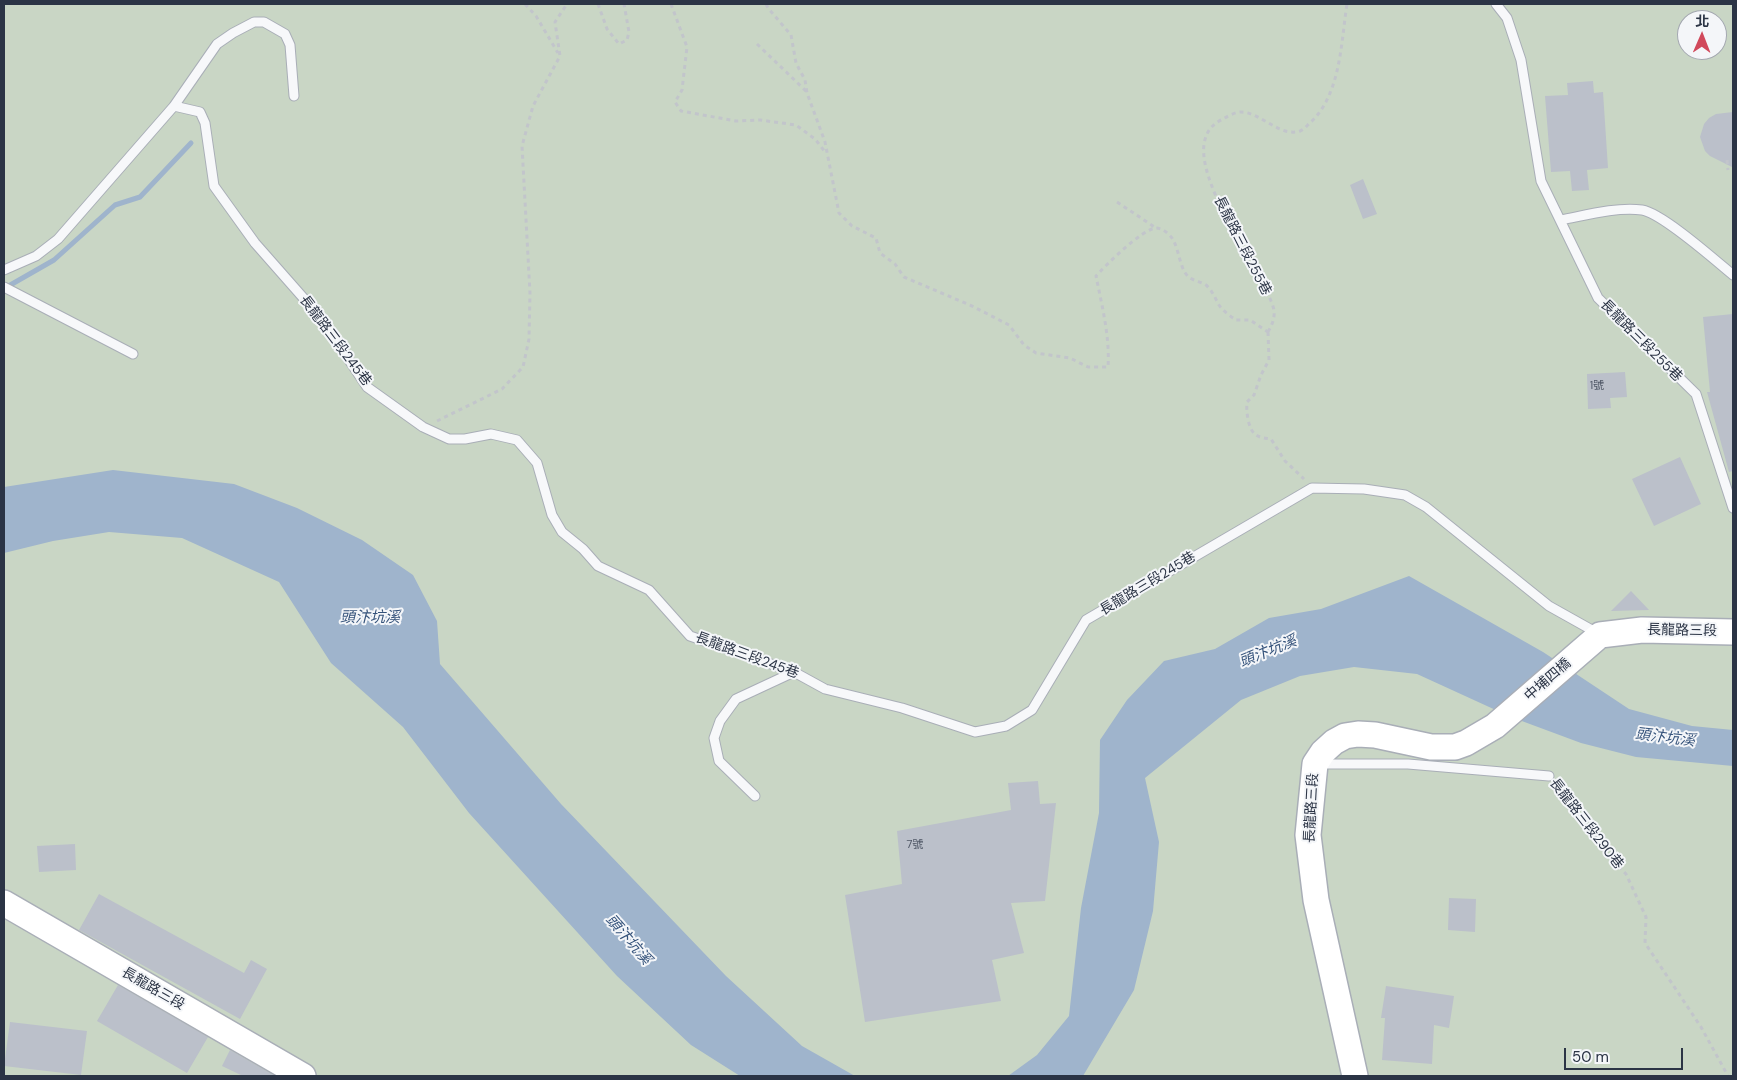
<!DOCTYPE html>
<meta charset="utf-8">
<style>
body{margin:0}
#map{position:relative;width:1737px;height:1080px;overflow:hidden;background:#e4e7ec;font-family:"DM Sans","Noto Sans TC",sans-serif}
canvas{display:block}
.frame{position:absolute;inset:0;border:5px solid #2b3445;pointer-events:none}
.north{position:absolute;left:1677px;top:10px;width:50px;height:50px;box-sizing:border-box;background:#f4f6f9;border:1px solid #a4a8b1;border-radius:50%;rotate:1deg;font-size:14px;font-weight:700;line-height:20px;text-align:center;color:#2b3445}
.north::after{content:'';display:block;margin:auto;width:18px;height:22px;background:#d1495b;clip-path:polygon(50% 0,100% 100%,50% 72%,0 100%)}
.scale{position:absolute;left:1564px;top:1048px;width:119px;height:22px;box-sizing:border-box;border:2px solid #2b3445;border-top:0;padding-left:6px;font-size:15px;line-height:18px;white-space:nowrap;color:#2b3445;-webkit-text-stroke:4px #f4f6f9;paint-order:stroke}
</style>
<div id="map">
<canvas width="1737" height="1080"></canvas>
<div class="frame"></div>
<div class="north">北</div>
<div class="scale">50 m</div>
</div>
<script>
const ctx = document.querySelector('canvas').getContext('2d');
ctx.lineJoin = 'round';
function fillPath(path, color) { ctx.fillStyle = color; ctx.fill(path, 'evenodd'); }
function strokePath(path, color, width, dash) { ctx.strokeStyle = color; ctx.lineWidth = width; ctx.lineCap = dash ? 'butt' : 'round'; ctx.setLineDash(dash || []); ctx.stroke(path); }
function label(font, color, halo, rows, align = 'center') {
  ctx.font = font + ' "DM Sans","Noto Sans TC",sans-serif'; ctx.lineWidth = 4; ctx.setLineDash([]); ctx.textBaseline = 'middle'; ctx.strokeStyle = halo; ctx.fillStyle = color; for (const [text, x, y, turn = 0] of rows) {
    ctx.save(); ctx.translate(x, y); ctx.rotate((+turn || 0) * Math.PI / 180); ctx.textAlign = isNaN(turn) ? turn : align; if (halo) ctx.strokeText(text, 0, 0); ctx.fillText(text, 0, 0); ctx.restore();
  }
}
fillPath(new Path2D(`
 M4,4H1733V1076H4ZM1687,20H1717V50H1687Z`), '#c9d6c5');
fillPath(new Path2D(`
 M113,470L234,484L297,508L362,540L413,575L437,621L440,664L561,804L726,976L802,1046L855,1076H861H740L691,1045L617,976L469,813L403,727L331,663L279,582L182,538L109,532L53,541L4,553V487Z
 M1409,576L1543,652L1629,709L1692,726L1733,730V766L1636,757L1581,743L1511,717L1417,674L1354,667L1300,676L1241,700L1145,778L1159,842L1153,911L1134,990L1083,1076H1008L1037,1055L1069,1016L1081,908L1099,813L1100,740L1127,700L1164,661L1215,649L1269,618L1321,609Z`), '#9fb4cc');
strokePath(new Path2D(`
 M5,288L54,260L115,205L140,197L191,143`), '#9fb4cc', 5);
fillPath(new Path2D(`
 M1593,81L1594,93L1603,92L1608,168L1587,170L1589,190L1572,191L1570,171L1551,172L1545,96L1568,95L1567,83Z
 M1733,112V158L1732,167L1710,156L1705,151L1700,137L1704,124L1709,118L1716,114Z
 M1363,179L1377,214L1363,219L1350,185Z
 M1733,314V471L1729,472L1707,392H1710L1703,317Z
 M1625,372L1627,397L1610,398L1611,408L1588,409L1587,374Z
 M1680,457L1701,504L1654,526L1632,479Z
 M1631,591L1649,610L1611,611Z
 M1038,781L1040,804L1056,803L1045,901L1011,903L1024,953L992,960L1001,1001L865,1022L845,895L902,884L897,831L1011,810L1008,783Z
 M75,844L76,870L39,872L37,846Z
 M99,894L244,973L251,960L267,969L240,1019L79,930Z
 M1449,898L1476,899L1475,932L1448,930Z
 M118,985L208,1037L187,1073L97,1021Z
 M1386,986L1454,996L1449,1028L1434,1025L1432,1064L1382,1060L1385,1018H1381Z
 M10,1022L87,1031L81,1075L4,1066Z
 M230,1050L275,1076H243L222,1066Z`), '#bbc0ca');
const service = new Path2D(`
 M1496,4L1507,18L1521,60L1541,181L1598,298L1696,394L1733,508
 M174,106L217,44L233,33L254,22H264L285,34L290,45L294,96
 M1561,220C1587,215 1615,207 1642,210C1662,213 1715,260 1733,275
 M4,270L36,256L58,239L174,106L200,112L205,123L214,186L255,243L321,318L367,387L423,427L449,439H465L491,434L517,440L537,463L552,515L562,532L583,549L598,566L649,590L690,636L794,672L825,689L902,708L975,732L1006,726L1032,710L1086,620L1312,488L1364,489L1405,495L1426,507L1549,606L1599,634
 M4,287L133,354
 M1318,764H1408L1549,776
 M755,796L719,761L714,738L720,721L736,699L794,672`);
const secondary = new Path2D(`
 M4,903L303,1076
 M1355,1076L1316,900L1308,835L1315,764L1323,752L1334,742L1345,736L1358,734L1375,735L1431,747H1455L1466,743L1495,726L1600,635L1642,630L1733,632`);
strokePath(service, '#a9aeb7', 11);
strokePath(secondary, '#a9aeb7', 28);
strokePath(new Path2D(`
 M525,4L536,16L558,53
 M598,4L607,29L619,44L627,40L629,32L624,4
 M671,4L687,47L682,90L675,102L681,111L736,121L760,120L796,125L815,139L826,153
 M766,4L768,8L791,35L796,63L805,80L807,93L825,142L839,213L852,226L876,238L880,253L895,264L904,277L972,306L1009,325L1024,345L1036,353L1070,358L1088,367H1108C1110,337 1102,306 1096,276C1106,265 1142,229 1156,228C1162,228 1168,233 1172,238C1179,249 1179,264 1186,274C1191,281 1200,281 1206,285C1212,290 1215,298 1219,305C1223,311 1230,316 1236,320H1250L1268,332
 M757,44L807,92
 M1727,160L1728,170
 M1117,202L1156,228
 M1268,332C1272,325 1275,318 1274,310C1272,301 1266,291 1262,283C1245,248 1199,182 1204,144C1206,132 1212,124 1223,119C1228,116 1235,112 1241,112C1260,112 1281,138 1300,131C1305,129 1308,124 1312,121C1341,92 1341,42 1347,4
 M1268,332L1269,360L1261,375L1254,395L1247,402C1246,410 1248,429 1255,434C1259,438 1265,438 1271,439L1285,461L1304,479
 M437,421L502,389L523,367L529,339L530,293L522,146L533,106L560,56L555,22L567,4
 M1555,785L1571,810L1599,840L1604,851L1626,874L1646,917L1645,943L1701,1027L1728,1076`), '#c2c5cb', 3, [4, 4]);
strokePath(service, '#f7f8fa', 9);
strokePath(secondary, '#fff', 25);
label('11px', '#4f5766', null, [
 ["1號",1597,386],
 ["7號",915,845]
]);
label('14px', '#2b3445', '#f4f6f9', [
 ["長龍路三段255巷",1242,246,63],
 ["長龍路三段245巷",335,341,53],
 ["長龍路三段255巷",1641,341,45],
 ["長龍路三段245巷",1148,584,-31],
 ["長龍路三段",1682,631,1],
 ["長龍路三段245巷",747,656,20],
 ["中埔四橋",1548,680,-41],
 ["長龍路三段",1312,808,-87],
 ["長龍路三段290巷",1586,824,52],
 ["長龍路三段",153,989,30]
]);
label('italic 15px', '#34527a', '#f4f6f9', [
 ["頭汴坑溪",370,618],
 ["頭汴坑溪",1268,652,-22],
 ["頭汴坑溪",1665,738,7],
 ["頭汴坑溪",628,940,49]
]);
</script>
